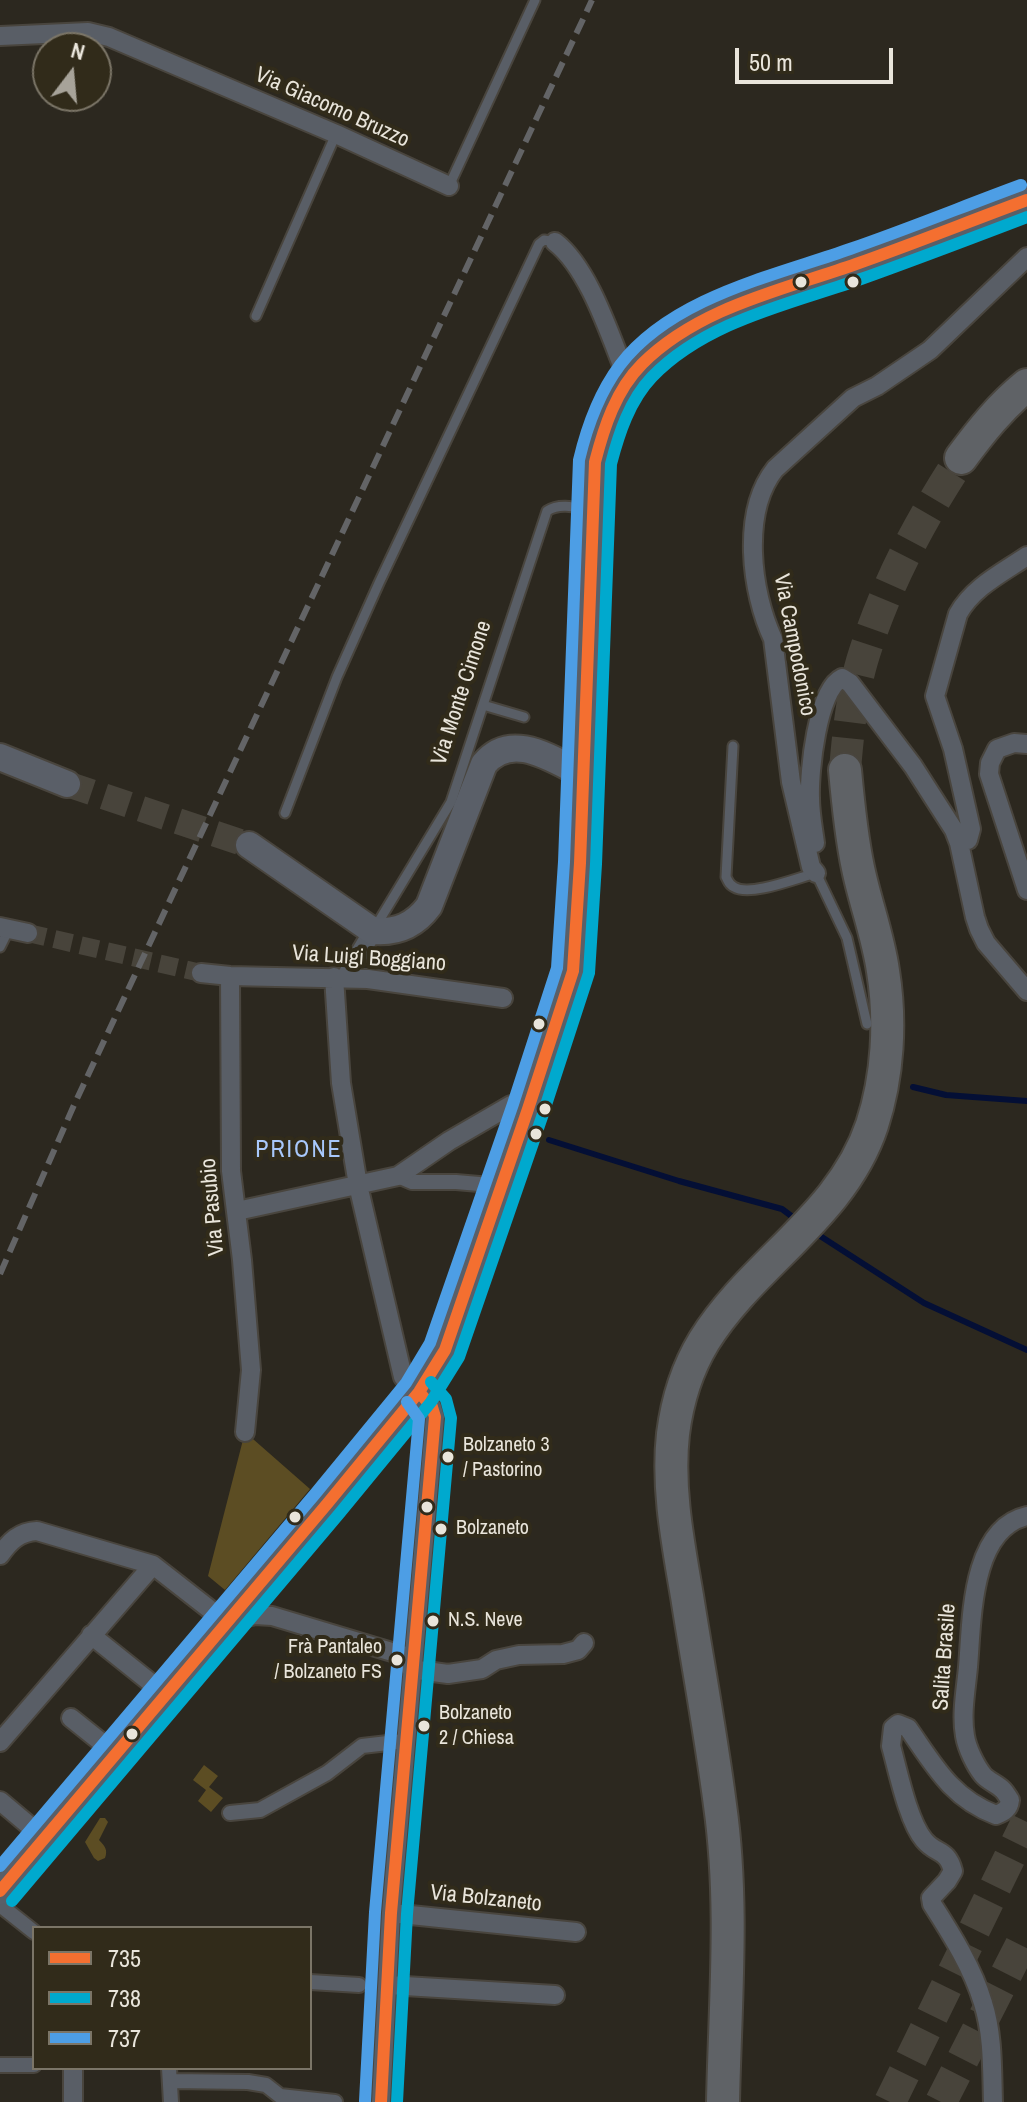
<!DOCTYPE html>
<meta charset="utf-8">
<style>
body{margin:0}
#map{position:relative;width:1027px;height:2102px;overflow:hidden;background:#2c281f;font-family:"Archivo Narrow",sans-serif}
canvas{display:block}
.legend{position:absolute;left:32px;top:1926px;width:280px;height:144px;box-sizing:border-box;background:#312b1a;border:2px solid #7b7567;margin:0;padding:10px 14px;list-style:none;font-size:24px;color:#e9e5db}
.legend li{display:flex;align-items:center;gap:16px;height:40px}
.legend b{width:40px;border:2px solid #7b7567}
.north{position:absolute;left:32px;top:32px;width:80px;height:80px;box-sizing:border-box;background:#312b1a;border:2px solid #7b7567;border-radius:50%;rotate:16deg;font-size:22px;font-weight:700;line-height:32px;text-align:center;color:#e9e5db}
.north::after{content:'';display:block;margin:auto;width:28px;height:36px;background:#a7a399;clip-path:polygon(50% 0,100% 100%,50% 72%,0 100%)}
.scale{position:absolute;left:735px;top:48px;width:158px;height:36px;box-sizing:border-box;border:4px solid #e9e5db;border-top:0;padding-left:10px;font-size:24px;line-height:28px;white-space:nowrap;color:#e9e5db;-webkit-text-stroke:6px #312b1a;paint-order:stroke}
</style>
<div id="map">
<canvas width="1027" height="2102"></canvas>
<ul class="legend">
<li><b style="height:10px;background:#f46f30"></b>735</li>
<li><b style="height:10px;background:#00a9ce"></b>738</li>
<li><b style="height:10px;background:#4d9ee5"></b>737</li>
</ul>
<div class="north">N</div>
<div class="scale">50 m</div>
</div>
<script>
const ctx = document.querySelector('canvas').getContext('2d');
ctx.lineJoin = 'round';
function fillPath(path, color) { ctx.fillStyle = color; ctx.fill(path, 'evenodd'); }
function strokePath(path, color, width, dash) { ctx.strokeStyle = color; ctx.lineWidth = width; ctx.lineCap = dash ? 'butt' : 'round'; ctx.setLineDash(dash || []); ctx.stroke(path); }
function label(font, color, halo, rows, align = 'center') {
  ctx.font = font + ' "Archivo Narrow",sans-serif'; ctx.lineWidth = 8; ctx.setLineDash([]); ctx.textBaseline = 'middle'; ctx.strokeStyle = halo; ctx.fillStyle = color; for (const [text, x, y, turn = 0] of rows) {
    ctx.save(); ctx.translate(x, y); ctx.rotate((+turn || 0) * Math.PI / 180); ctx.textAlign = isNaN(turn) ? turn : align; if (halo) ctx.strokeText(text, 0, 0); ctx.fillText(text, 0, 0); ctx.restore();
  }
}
fillPath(new Path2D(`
 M245,1432L310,1489L225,1590L208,1576Z
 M204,1765L218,1776L209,1787L223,1798L211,1812L198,1801L206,1790L193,1780Z
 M100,1818H105L108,1822L99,1840C105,1846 108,1850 105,1858L98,1861L94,1858L85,1842Z`), '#5c4d23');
strokePath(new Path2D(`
 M913,1087L946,1095L1027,1101
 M549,1140L679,1181L782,1209L798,1221
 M814,1232L924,1303L1027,1350`), '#040f35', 6);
strokePath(new Path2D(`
 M28,933L201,973`), '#48443b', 18, [18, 9]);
strokePath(new Path2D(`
 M67,784L249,845`), '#48443b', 26, [26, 13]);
strokePath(new Path2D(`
 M845,770C848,733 852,696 862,661C884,588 919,522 961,458
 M890,2102L1027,1822
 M941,2102L1027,1933`), '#48443b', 32, [32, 16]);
const service = new Path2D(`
 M449,186L535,0
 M256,316L336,134
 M483,705L524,717
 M733,746L726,877C729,882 728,884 734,887C750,897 797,878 816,873L847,938L867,1024
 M285,813L337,677L379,583L539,244L544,240L555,242
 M379,921L451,802L547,511C561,502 577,508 592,511
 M0,947L9,929`);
const pedestrian = new Path2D(`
 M398,1176L412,1182H456L502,1186
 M230,1813L260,1810L327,1773L362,1746L405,1741
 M0,1905L34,1932
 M310,1982L359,1985
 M0,2065H34
 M169,2068L171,2102
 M171,2081L248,2082L266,2085L280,2096L335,2102`);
const minor = new Path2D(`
 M0,36L88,32L109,37L336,134L449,186
 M555,242C590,269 611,339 628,380
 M1027,744L1014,743L997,749L990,763L989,774L1027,890
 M957,837L968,840L971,829L953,749L935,696L958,614C973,587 1002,573 1027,556
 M815,843C813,828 810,813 810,798C809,772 817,690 842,678L850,683L913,766L954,830L959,843L975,917L979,929L986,943L1027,991
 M816,873L811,867L791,782L773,639C751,592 741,512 775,469L853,398L877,386L930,350L1027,257
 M0,927L28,933
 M201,973L230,976L368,979L503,998
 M230,976L231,1171L242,1260L251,1370L245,1432
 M334,977L341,1083L358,1185L403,1377L432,1407L435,1417L391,1913L381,2102
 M345,978L373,931
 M237,1211L398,1176L449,1141L511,1105L528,1109
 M0,1555C10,1541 19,1532 37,1531L153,1565L226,1622L255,1615L272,1616L412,1658
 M91,1635L166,1695
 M411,1669L448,1674L482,1669L496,1660L519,1655L563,1654L578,1650L584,1643
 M71,1718L116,1754
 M0,1742L153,1565
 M0,1801L44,1838
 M391,1913L576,1932
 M388,1985L555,1995
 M73,2102V2068
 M993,2102C992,2070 993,2034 983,2003C973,1969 952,1935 932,1904L931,1898L947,1881L953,1871C947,1848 936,1855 924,1840C908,1821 898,1771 891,1746L893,1728L898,1724L908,1728C934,1765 951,1798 996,1815C1004,1812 1009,1809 1010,1800C1008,1797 1006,1793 1003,1790C997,1784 988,1781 983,1775C975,1765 967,1748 965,1736C961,1714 966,1689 968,1667C972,1622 970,1529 1027,1516`);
const secondary = new Path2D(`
 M0,757L67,784
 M249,845L373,931C397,933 415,925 429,906L484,764C512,730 553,760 584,775
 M0,1891L166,1695L288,1548L327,1504L419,1392L445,1350L528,1109L573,971L580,863L595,462C603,427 617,390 642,364C698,308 784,290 856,264C913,243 970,221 1027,200`);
const motorway = new Path2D(`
 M961,458C981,431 1001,406 1027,385
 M723,2102C725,2003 734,1904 720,1805C711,1735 698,1666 687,1596C678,1543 667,1488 673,1434C677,1402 687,1369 704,1341C753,1262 842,1216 872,1125C888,1076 891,1021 883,971C878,936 865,902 858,868C851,835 848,803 845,770`);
strokePath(service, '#49453e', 13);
strokePath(pedestrian, '#49453e', 18);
strokePath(minor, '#49453e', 22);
strokePath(secondary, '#49453e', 30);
strokePath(motorway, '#49453e', 36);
strokePath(service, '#595e66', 9);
strokePath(pedestrian, '#595e66', 14);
strokePath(minor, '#595e66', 18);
strokePath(secondary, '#5a5f68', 26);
strokePath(motorway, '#5f6266', 32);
strokePath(new Path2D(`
 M0,1274L74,1105L592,0`), '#636466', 6, [16, 8]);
strokePath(new Path2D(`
 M0,1891L327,1504L419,1392L445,1350L528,1109L573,971L580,863L595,462C604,427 616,390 642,364C699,307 783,290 856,264C913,244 970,221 1027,200
 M381,2102L391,1913L435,1417L432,1407L419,1392`), '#f46f30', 12);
strokePath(new Path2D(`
 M12,1901L339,1514L431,1402L459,1357L543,1114L589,973L596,864L611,464C619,433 630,400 652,377C706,321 790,304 861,279C917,259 972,238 1027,217
 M397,2102L407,1914L451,1418L446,1399L431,1382`), '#00a9ce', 12);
strokePath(new Path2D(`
 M0,1866L315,1494L406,1383L430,1343L513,1104L557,968L564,862L579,460C587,426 599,393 620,365C672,297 774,276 850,249C908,229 964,206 1021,185
 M365,2101L375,1912L419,1419L407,1402`), '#4d9ee5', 12);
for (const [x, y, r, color] of [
 [801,282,7,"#e9e5db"],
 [853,282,7,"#e9e5db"],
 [539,1024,7,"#e9e5db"],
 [545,1109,7,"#e9e5db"],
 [536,1134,7,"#e9e5db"],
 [448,1457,7,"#e9e5db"],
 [427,1507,7,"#e9e5db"],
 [295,1517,7,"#e9e5db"],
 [441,1529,7,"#e9e5db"],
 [433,1621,7,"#e9e5db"],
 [397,1660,7,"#e9e5db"],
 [424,1726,7,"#e9e5db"],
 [132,1734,7,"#e9e5db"]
]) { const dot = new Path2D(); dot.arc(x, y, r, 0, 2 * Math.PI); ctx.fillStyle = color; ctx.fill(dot); strokePath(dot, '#312b1a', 3); }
label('20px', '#e9e5db', '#312b1a', [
 ["Bolzaneto 3",463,1446],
 ["/ Pastorino",463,1471],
 ["Bolzaneto",456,1529],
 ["N.S. Neve",448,1621],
 ["Frà Pantaleo",382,1648,"right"],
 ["/ Bolzaneto FS",382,1673,"right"],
 ["Bolzaneto",439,1714],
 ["2 / Chiesa",439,1739]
], 'left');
label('22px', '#e9e5db', '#312b1a', [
 ["Via Giacomo Bruzzo",332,108,24],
 ["Via Campodonico",794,645,79],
 ["Via Monte Cimone",462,693,-72],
 ["Via Luigi Boggiano",369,959,4],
 ["Via Pasubio",213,1207,-95],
 ["Salita Brasile",945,1657,-86],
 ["Via Bolzaneto",486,1899,6]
]);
ctx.letterSpacing = '2px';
label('24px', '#a8c8fb', '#312b1a', [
 ["PRIONE",299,1151]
]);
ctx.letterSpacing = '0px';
</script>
